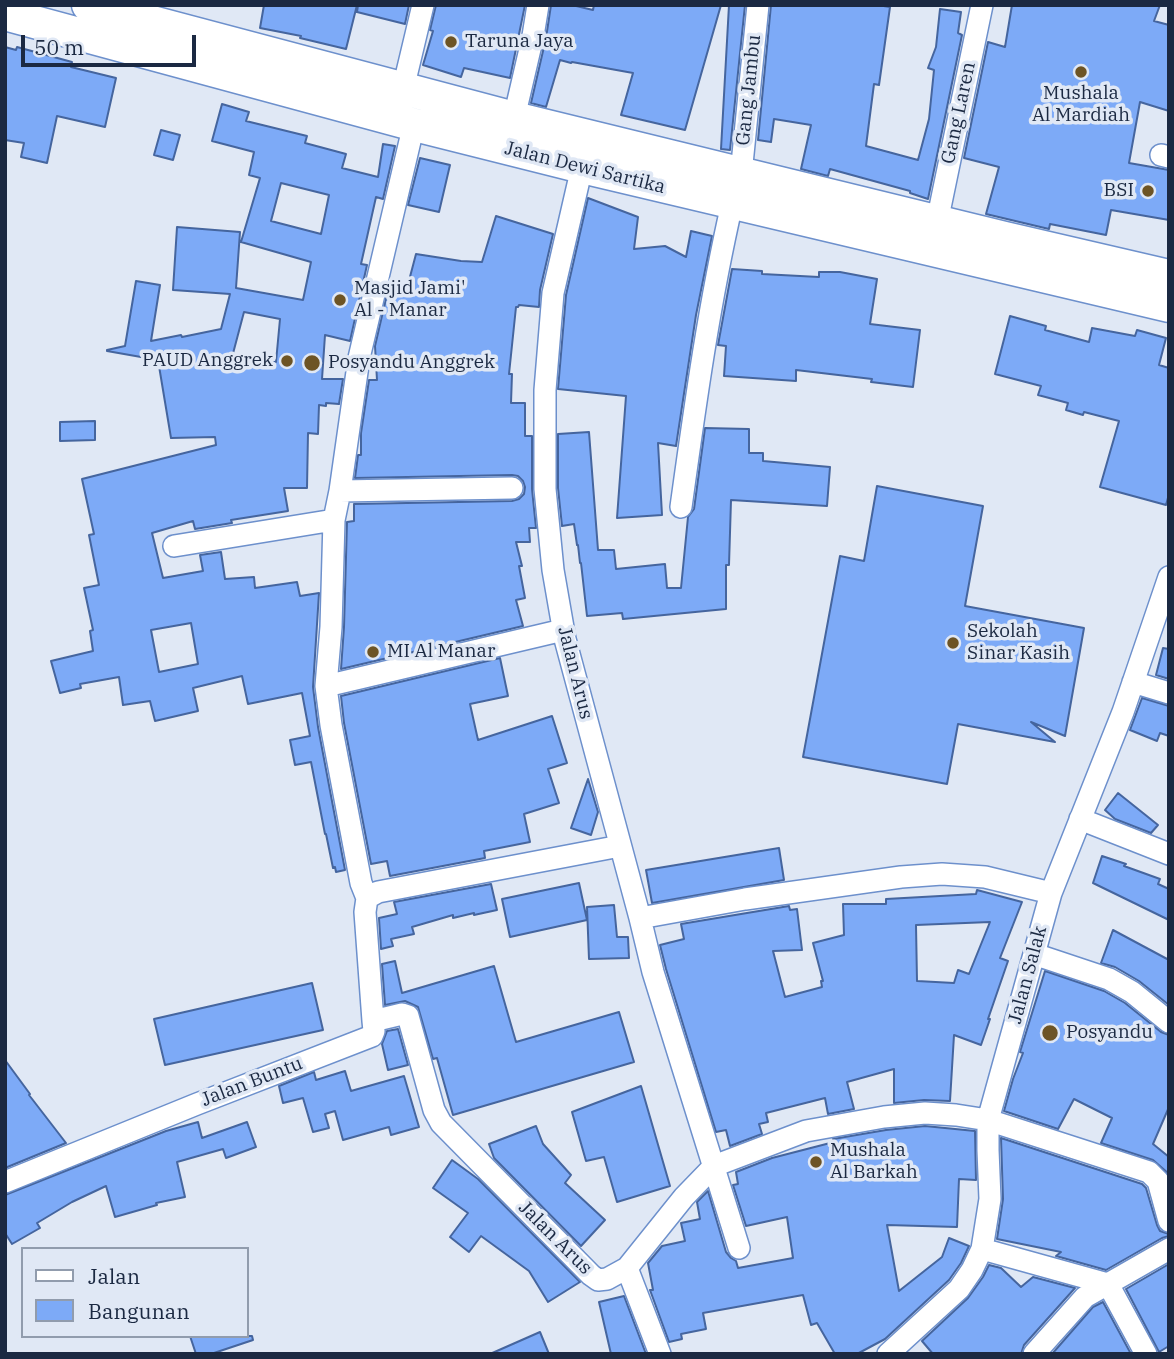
<!DOCTYPE html>
<style>
body{margin:0}
#map{position:relative;width:1174px;height:1359px;overflow:hidden;background:#e0e8f5;font-family:"IBM Plex Serif",serif}
canvas{display:block}
.frame{position:absolute;inset:0;border:7px solid #1b2942;pointer-events:none}
.legend{position:absolute;left:21px;top:1247px;width:228px;height:91px;box-sizing:border-box;background:#e0e8f5;border:2px solid #919cad;margin:0;padding:9px 12px;list-style:none;font-size:21px;color:#1b2942}
.legend li{display:flex;align-items:center;gap:14px;height:35px}
.legend b{width:35px;border:2px solid #919cad}
.scale{position:absolute;left:21px;top:35px;width:175px;height:32px;box-sizing:border-box;border:4px solid #1b2942;border-top:0;padding-left:9px;font-size:21px;line-height:24px;white-space:nowrap;color:#1b2942;-webkit-text-stroke:5px #e0e8f5;paint-order:stroke}
</style>
<div id="map">
<canvas width="1174" height="1359"></canvas>
<div class="frame"></div>
<ul class="legend">
<li><b style="height:9px;background:#fff"></b>Jalan</li>
<li><b style="height:19px;background:#7daaf7"></b>Bangunan</li>
</ul>
<div class="scale">50 m</div>
</div>
<script>
const ctx = document.querySelector('canvas').getContext('2d');
ctx.lineJoin = 'round';
function fillPath(path, color) { ctx.fillStyle = color; ctx.fill(path, 'evenodd'); }
function strokePath(path, color, width, dash) { ctx.strokeStyle = color; ctx.lineWidth = width; ctx.lineCap = dash ? 'butt' : 'round'; ctx.setLineDash(dash || []); ctx.stroke(path); }
function label(font, color, halo, rows, align = 'center') {
  ctx.font = font + ' "IBM Plex Serif",serif'; ctx.lineWidth = 7; ctx.setLineDash([]); ctx.textBaseline = 'middle'; ctx.strokeStyle = halo; ctx.fillStyle = color; for (const [text, x, y, turn = 0] of rows) {
    ctx.save(); ctx.translate(x, y); ctx.rotate((+turn || 0) * Math.PI / 180); ctx.textAlign = isNaN(turn) ? turn : align; if (halo) ctx.strokeText(text, 0, 0); ctx.fillText(text, 0, 0); ctx.restore();
  }
}
const building = new Path2D(`
 M264,5H357L346,49L300,38L301,36L260,28Z
 M358,5H409L405,24L357,12Z
 M436,5H525L510,78L464,68L461,77L423,65L433,31L430,30Z
 M551,5H572L593,10L594,5H721L685,130L621,115L633,73L572,62L571,63L560,60L546,107L531,103L546,38Z
 M729,5H745L730,150L721,149Z
 M771,5H877L890,7L879,85L874,84L866,146L918,160L929,119L934,70L928,68L936,47L940,9L961,12L958,33L962,35L928,199L910,193V191L830,169L828,176L801,169L811,125L774,119L771,142L758,140Z
 M1012,5H1160L1154,21L1169,25V111L1140,102L1129,163L1169,170V220L1111,210L1106,235L1050,224L1049,229L986,214L999,167L964,158L988,42L1005,47Z
 M5,47L16,50L17,47L72,62L71,67L116,78L105,127L57,116L47,163L21,157L24,143L5,140Z
 M222,104L249,112L246,121L307,136L305,143L346,154L342,168L378,177L383,144L395,146L383,199L376,197L361,264L367,265L350,341L325,335L322,379H343L339,404L326,403V406L319,405L318,434L308,433L307,488H284L288,511L231,520L232,523L195,529L193,521L152,533L163,578L203,571L200,555L221,552L225,579L254,577L255,588L297,582L300,596L319,593L313,687L318,727L345,870L336,872L335,867L333,868L326,834H325L311,762L295,765L290,740L310,736L302,693L248,704L242,676L193,688L198,711L155,721L150,701L123,705L119,677L80,684L81,688L60,693L51,661L93,651L90,631L93,630L84,588L99,585L89,535L94,534L82,479L216,445L215,437L171,438L158,360L107,351V350L125,346L136,281L160,285L151,341L181,335L182,337L221,329L230,294L173,290L177,227L240,232L236,288L303,300L311,262L241,242L260,178L249,175L254,152L212,141ZM281,183L329,195L321,234L271,221ZM244,312L280,319L276,362L231,361ZM191,623L198,664L159,672L151,630Z
 M161,130L180,135L173,160L154,155Z
 M420,158L450,165L439,212L408,205Z
 M588,198L638,217L634,249L665,246L686,257L691,231L712,236L696,315L676,446L658,443L662,515L617,518L626,396L558,389L566,295Z
 M496,216L553,234L540,290L539,307L519,305L518,307H516L509,374H512L511,403H525V436H532V489L536,528H529L530,542H516L522,566H519L525,598L516,600L523,626L341,669L344,627L347,522L354,521V504L512,501L519,499L524,494L525,487L523,481L518,476L512,475L355,478L358,455H361V433L369,380H377L375,346L388,290L406,292L416,254L461,261L482,262Z
 M732,269L762,271V274L819,277V272H840L877,279L870,324L920,330L913,387L871,382L872,379L796,370V381L724,376L726,346L718,345Z
 M1010,316L1046,326L1045,330L1089,342L1092,328L1135,336L1137,330L1166,338L1159,365L1169,368V494L1166,505L1100,487L1119,421L1084,412L1083,415L1066,410L1068,403L1038,395L1041,386L995,374Z
 M95,421V440L60,441V422Z
 M705,428L749,429V453H763V461L830,467L827,506L731,500L729,565H726V609L623,619L622,613L587,616L581,563H580L578,545H577L574,524L562,526L558,488V434L589,432L598,550H614L616,569L665,564L667,588H681L688,517L694,509Z
 M877,486L983,506L965,606L1084,628L1065,736L1031,722L1055,742L958,724L947,784L803,757L840,556L864,561Z
 M1163,648L1169,649V679L1156,675Z
 M500,658L508,696L470,704L478,740L552,716L567,763L548,769L559,803L524,814L530,842L484,851L485,858L390,876L387,861L371,864L344,723L341,696Z
 M1142,698L1169,706V736L1160,733L1157,741L1130,730Z
 M588,779L598,812L591,835L571,828Z
 M1118,793L1158,825L1151,833L1115,819L1105,810Z
 M779,848L784,880L652,903L646,870Z
 M1102,856L1126,864L1124,866L1160,879L1158,884L1169,889V920L1093,883Z
 M579,883L587,920L510,937L502,899Z
 M491,884L497,910L474,915V913L453,918V915L412,927L414,934L391,939L393,946L381,949L379,918L397,914L394,902Z
 M977,890L1022,902L1000,958L1008,961L988,1019H990L981,1045L954,1035L950,1101L924,1100L894,1103V1069L847,1082L854,1109L828,1114L825,1098L766,1113L768,1122L759,1124L762,1134L730,1146L726,1130L716,1132L666,969L660,945L684,939L681,924L789,906L790,910L797,909L802,950L773,951L785,997L822,987L821,981H823L813,943L844,935L843,904H886V899L976,894ZM990,922L969,974L958,970L954,983L917,981L916,925Z
 M614,905L617,937H628L629,958L589,959L587,907Z
 M1113,930L1169,960V1005L1139,981L1115,967L1101,963Z
 M395,961L402,993L494,966L516,1042L619,1012L634,1062L453,1115L437,1058L433,1059L418,1007L405,1001L385,1005L382,964Z
 M1045,971L1104,991L1125,1003L1161,1032L1169,1035V1107L1153,1144L1169,1157V1174L1153,1160L1101,1143L1112,1118L1074,1099L1058,1129L1004,1111L1013,1079L1023,1053L1020,1052Z
 M312,983L323,1030L165,1065L154,1019Z
 M398,1029L408,1065L388,1070L382,1044L387,1031Z
 M5,1060L30,1094L29,1095L66,1143L5,1168Z
 M345,1071L351,1091L404,1076L419,1127L391,1135L389,1127L343,1140L335,1111L325,1114L329,1128L313,1132L303,1098L283,1103L279,1086L314,1072L316,1080Z
 M641,1086L670,1186L617,1202L604,1157L586,1161L572,1112Z
 M198,1122L202,1138L247,1122L256,1147L226,1158L223,1149L177,1162L185,1197L156,1203L157,1205L115,1217L106,1186L72,1202L37,1223L40,1228L12,1244L5,1233V1195L166,1131Z
 M536,1126L543,1144L571,1175L565,1183L605,1220L581,1246L494,1158L489,1144Z
 M925,1126L975,1131L976,1180L959,1179L957,1227L887,1225L899,1291L942,1257L949,1238L969,1246L961,1263L949,1280L885,1339L857,1354H835L817,1323L811,1325L803,1295L703,1313L706,1329L681,1334L682,1339L669,1342L650,1290H653L648,1263L662,1246L685,1241L681,1223L700,1219L697,1202L708,1191L726,1252L731,1258L736,1261L738,1268L793,1258L787,1217L746,1226L733,1185L738,1184L736,1172L772,1158L834,1142L833,1139L886,1130Z
 M1001,1138L1142,1184L1146,1188L1157,1225L1160,1231L1169,1234V1236L1162,1238L1106,1270L1056,1256L1061,1252L997,1239L1003,1199Z
 M452,1160L478,1179L580,1282L548,1302L529,1271L481,1236L469,1252L450,1237L468,1213L433,1188Z
 M1169,1264V1346L1159,1352L1126,1289Z
 M989,1265L1001,1268L1021,1287L1033,1277L1075,1288L1024,1345L1021,1354H933L922,1341L968,1298L983,1277Z
 M624,1296L646,1354H611L599,1302Z
 M1103,1302L1131,1354H1052L1093,1307Z
 M540,1332L549,1354H490Z
 M190,1336H252L253,1340L211,1354H196Z`);
fillPath(building, '#7daaf7');
strokePath(building, '#45659e', 2);
const street = new Path2D(`
 M403,89L423,5
 M514,118L533,36L538,5
 M1161,155L1169,157
 M582,167L553,293L545,390V489L553,570L565,639L640,918L653,972L739,1248
 M741,174L758,5
 M937,222L982,5
 M340,491L512,488
 M681,507C695,406 709,304 732,204
 M174,546L334,520
 M1133,682L1169,693
 M326,686L563,630
 M1080,819L1169,854
 M367,898L361,883L331,725L326,686L331,627L334,520L340,491L359,358L414,124
 M367,898L378,892L620,846
 M640,918L745,899L901,877L942,874L985,877L1051,893
 M1034,954L1109,979L1132,992L1169,1022
 M373,1021L402,1014L408,1016L434,1110L441,1123L591,1275L598,1280L607,1279L627,1268L684,1197L714,1166L806,1131L884,1117L925,1113L956,1115L988,1120L1149,1172L1158,1181L1169,1221
 M5,1182L197,1104L372,1036L374,1031L373,1021L365,912L367,898
 M982,1249L1108,1284L1146,1354
 M627,1268L660,1354
 M888,1354L959,1289L972,1270L982,1249L990,1199L988,1150V1120L1051,893L1123,712L1169,577
 M1034,1354L1085,1297L1169,1249`);
const primary = new Path2D(`
 M88,5L514,118L1005,238L1169,276
 M5,14L415,125L582,167L1169,306`);
strokePath(street, '#6d90cc', 24);
strokePath(primary, '#6d90cc', 35);
strokePath(street, '#fff', 21);
strokePath(primary, '#fff', 32);
for (const [x, y, r, color] of [
 [451,42,7,"#6d5425"],
 [1081,72,7,"#6d5425"],
 [1148,191,7,"#6d5425"],
 [340,300,7,"#6d5425"],
 [287,361,7,"#6d5425"],
 [312,363,9,"#6d5425"],
 [953,643,7,"#6d5425"],
 [373,652,7,"#6d5425"],
 [1050,1033,9,"#6d5425"],
 [816,1162,7,"#6d5425"]
]) { const dot = new Path2D(); dot.arc(x, y, r, 0, 2 * Math.PI); ctx.fillStyle = color; ctx.fill(dot); strokePath(dot, '#e0e8f5', 2.5); }
label('19px', '#1b2942', '#e0e8f5', [
 ["Taruna Jaya",465,42],
 ["Mushala",1081,94,"center"],
 ["Al Mardiah",1081,116,"center"],
 ["BSI",1134,191,"right"],
 ["Masjid Jami'",354,289],
 ["Al - Manar",354,311],
 ["PAUD Anggrek",273,361,"right"],
 ["Posyandu Anggrek",328,363],
 ["Sekolah",967,632],
 ["Sinar Kasih",967,654],
 ["MI Al Manar",387,652],
 ["Posyandu",1066,1033],
 ["Mushala",830,1151],
 ["Al Barkah",830,1173]
], 'left');
label('19px', '#1b2942', '#e0e8f5', [
 ["Gang Jambu",749,90,-84],
 ["Gang Laren",959,113,-78],
 ["Jalan Dewi Sartika",585,168,14],
 ["Jalan Arus",575,673,76],
 ["Jalan Salak",1028,975,-75],
 ["Jalan Buntu",252,1082,-21],
 ["Jalan Arus",555,1238,45]
]);
</script>
